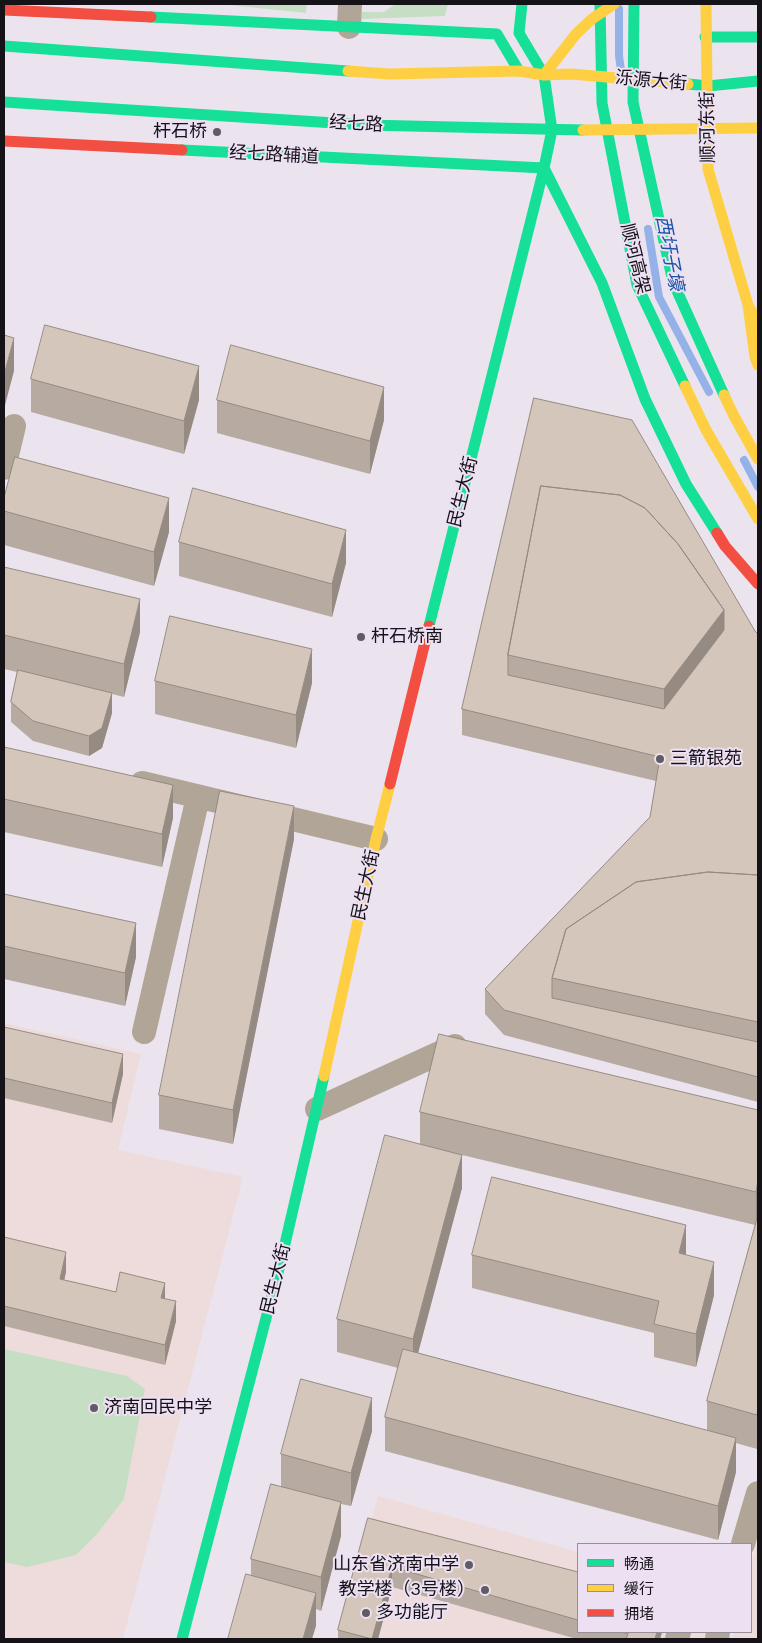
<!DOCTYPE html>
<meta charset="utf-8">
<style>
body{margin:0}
#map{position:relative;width:762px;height:1643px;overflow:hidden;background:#ebe4ee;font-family:"Work Sans","Noto Sans SC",sans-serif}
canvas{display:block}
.frame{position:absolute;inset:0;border:5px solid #151218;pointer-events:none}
.legend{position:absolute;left:577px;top:1543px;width:175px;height:90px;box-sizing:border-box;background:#ece0f2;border:1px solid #968e9b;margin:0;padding:6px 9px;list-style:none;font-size:15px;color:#151218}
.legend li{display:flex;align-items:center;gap:10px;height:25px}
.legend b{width:25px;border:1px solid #968e9b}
</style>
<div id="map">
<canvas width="762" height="1643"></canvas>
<div class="frame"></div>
<ul class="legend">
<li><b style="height:6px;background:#16e098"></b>畅通</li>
<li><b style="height:6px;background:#ffcf43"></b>缓行</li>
<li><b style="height:6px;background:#f24e42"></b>拥堵</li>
</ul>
</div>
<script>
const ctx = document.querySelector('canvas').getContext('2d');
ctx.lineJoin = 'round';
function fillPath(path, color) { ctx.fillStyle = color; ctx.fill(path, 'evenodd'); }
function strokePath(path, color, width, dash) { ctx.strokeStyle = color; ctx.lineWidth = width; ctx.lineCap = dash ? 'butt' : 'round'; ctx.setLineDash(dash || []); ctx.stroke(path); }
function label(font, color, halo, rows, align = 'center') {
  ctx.font = font + ' "Work Sans","Noto Sans SC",sans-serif'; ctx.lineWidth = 4; ctx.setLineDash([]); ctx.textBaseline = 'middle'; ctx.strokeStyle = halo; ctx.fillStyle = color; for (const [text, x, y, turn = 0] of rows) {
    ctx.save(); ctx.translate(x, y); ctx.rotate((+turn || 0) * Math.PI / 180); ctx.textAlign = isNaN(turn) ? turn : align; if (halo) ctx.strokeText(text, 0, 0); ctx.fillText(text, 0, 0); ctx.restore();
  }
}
fillPath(new Path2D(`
 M4,1023L141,1054L118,1150L243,1177L123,1639H4Z
 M378,1496L578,1552V1632H718L717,1639H340Z
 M758,1536V1639H732L734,1632H751V1565Z`), '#eddcdb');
fillPath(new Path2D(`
 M229,4H307L306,13L229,5Z
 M395,4H448L445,16L361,19L362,12H384Z
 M4,1349L127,1376L145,1389L124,1499L97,1534L76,1555L27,1567L4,1562Z`), '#c6dfc4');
strokePath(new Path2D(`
 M619,9V56L621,70
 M648,229L659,297L709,392
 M744,460L758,487`), '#94b2e8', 8);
strokePath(new Path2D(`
 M349,27L350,4
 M4,468L14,426
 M142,783L376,839
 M144,1032L198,797
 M317,1109L455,1046
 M743,1544L758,1493
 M677,1639L679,1632
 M717,1639L718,1632`), '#b1a597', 24);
strokePath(new Path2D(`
 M522,4L519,33L544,75L552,130
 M600,4L602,103L637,285L685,386
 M634,4L633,102L673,282L724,395
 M151,17L497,34L519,71
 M705,37H758
 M4,46L348,71
 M688,84L708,86L758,81
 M4,102L366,125L583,130
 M182,150L544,168
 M544,168L602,283L645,399L686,484L717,533
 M429,626L544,168L552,130
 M182,1639L281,1261L324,1076`), '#16e098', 11);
strokePath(new Path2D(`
 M706,4L708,169L748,305L758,322
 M348,71L389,74L519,71L544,75L571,74L688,84
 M544,75L576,34L592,19L614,4
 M583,130L758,128
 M748,305L755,357L758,365
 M685,386L706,430L758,519
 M724,395L734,416L758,459
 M324,1076L376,839L390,784`), '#ffcf43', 11);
strokePath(new Path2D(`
 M4,10L151,17
 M4,141L182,150
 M717,533L725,546L758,584
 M390,784L429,626`), '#f24e42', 11);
fillPath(new Path2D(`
 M31,379L199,400L184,454L31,412Z
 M534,398L758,634V1102L504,1035L485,1014V989L650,817L656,781L462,735V709Z
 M217,400L384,420L370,474L217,433Z
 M4,498L169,532L154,586L4,545Z
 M179,542L346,563L332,617L179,576Z
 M4,567L140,632L124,697L112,694V713L102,748L89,756L33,741L11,722V702L17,672L4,669Z
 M155,681L312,683L296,748L155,714Z
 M4,747L173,818L162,867L4,832Z
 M294,839L233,1144L159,1129V1095Z
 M4,894L136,957L125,1006L4,979Z
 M4,1027L123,1074L112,1123L4,1098Z
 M758,1110L757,1449L736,1443V1472L718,1540L385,1451V1417L398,1368L337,1352V1319L420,1144V1112ZM462,1155L755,1225L707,1401V1431L418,1353L462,1188Z
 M4,1237L66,1272L64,1280L116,1292L165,1298L176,1321L165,1365L4,1326Z
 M472,1255H686L714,1295L696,1367L654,1357V1333L472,1288Z
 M372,1431L351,1506L341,1504V1536L321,1611L316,1609V1626L251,1575V1559L281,1486V1454Z
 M368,1518L578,1572V1632H662L660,1639H577L392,1587L378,1639H338V1630Z`), '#b7aaa1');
fillPath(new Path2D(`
 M14,338V371L4,409V375Z
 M199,366V400L184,454V421Z
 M384,387V420L370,474V441Z
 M169,498V532L154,586V552Z
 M346,530V563L332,617V584Z
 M140,599V632L124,697V664Z
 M724,610V655L664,734V689Z
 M312,649V683L296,748V715Z
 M112,693V713L102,748L89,756V736Z
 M173,785V818L162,867V834Z
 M294,806V839L233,1144V1110Z
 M136,923V957L125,1006V973Z
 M123,1054V1074L112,1123V1103Z
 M462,1155V1188L413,1372V1339Z
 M758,1180V1214L756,1225V1192Z
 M686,1225V1259L679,1253Z
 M66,1252V1272L60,1299V1279Z
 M714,1262V1295L696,1367V1334Z
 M165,1283V1303L161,1298Z
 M176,1301V1321L165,1365V1345Z
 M372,1398V1431L351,1506V1473Z
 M758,1411V1444L757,1449V1415Z
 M736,1438V1472L718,1540V1506Z
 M341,1502V1536L321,1611V1577Z
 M392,1567V1587L378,1639H372Z
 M316,1593V1626L312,1639H303Z
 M657,1632H662L660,1639H655Z`), '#958b83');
const building = new Path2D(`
 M45,325L199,366L184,421L31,379Z
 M4,335L14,338L4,375Z
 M231,345L384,387L370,441L217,400Z
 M534,398L632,420L755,631L758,634V875L708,872L636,882L566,929L552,978V998L758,1042V1077L504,1010L485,989L650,817L660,757L462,709ZM541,486L620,495L645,508L678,544L724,610V630L664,709L508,675V655Z
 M15,457L169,498L154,552L4,511V498Z
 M541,486L620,495L645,508L678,544L724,610L664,689L508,655Z
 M193,488L346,530L332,584L179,542Z
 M4,567L140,599L124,664L4,635Z
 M170,616L312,649L296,715L155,681Z
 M18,670L112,693L102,728L89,736L33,721L11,702Z
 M4,747L173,785L162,834L4,799Z
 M220,791L294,806L233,1110L159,1095Z
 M708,872L758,875V1022L552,978L566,929L636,882Z
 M4,894L136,923L125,973L4,946Z
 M4,1027L123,1054L112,1103L4,1078Z
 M439,1034L758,1110V1180L756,1192L420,1112Z
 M385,1135L462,1155L413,1339L337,1319Z
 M492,1177L686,1225L679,1253L714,1262L696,1334L654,1324L659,1301L472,1255Z
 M758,1215V1411L757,1415L707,1401Z
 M4,1237L66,1252L60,1279L116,1292L120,1272L165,1283L161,1298L176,1301L165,1345L4,1306Z
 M403,1349L736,1438L718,1506L385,1417Z
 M301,1379L372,1398L351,1473L281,1454Z
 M271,1484L341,1502L321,1577L251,1559Z
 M368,1518L578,1572V1620L392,1567L372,1639L338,1630Z
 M246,1574L316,1593L303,1639H228Z
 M621,1632H657L655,1639H626L628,1634Z`);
fillPath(building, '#d5c6bb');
strokePath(building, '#958b83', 1);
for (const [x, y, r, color] of [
 [217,132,5,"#605c63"],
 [361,637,5,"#605c63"],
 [660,759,5,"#605c63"],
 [94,1408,5,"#605c63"],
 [469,1565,5,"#605c63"],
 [485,1590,5,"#605c63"],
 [366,1613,5,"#605c63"]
]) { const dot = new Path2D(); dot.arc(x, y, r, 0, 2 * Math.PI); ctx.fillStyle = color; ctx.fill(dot); strokePath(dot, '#ece0f2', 2); }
label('18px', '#151218', '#ece0f2', [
 ["泺源大街",651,81,5],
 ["经七路",356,124,3],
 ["顺河东街",708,127,-91],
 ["经七路辅道",274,155,3],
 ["顺河高架",635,259,76],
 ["民生大街",463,492,-76],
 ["民生大街",366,885,-78],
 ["民生大街",276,1279,-76]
]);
label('18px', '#151218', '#ece0f2', [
 ["杆石桥",207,132,"right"],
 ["杆石桥南",371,637],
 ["三箭银苑",670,759],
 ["济南回民中学",104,1408],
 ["山东省济南中学",459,1565,"right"],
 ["教学楼（3号楼）",475,1590,"right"],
 ["多功能厅",376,1613]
], 'left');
label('italic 19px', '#1a52a7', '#ece0f2', [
 ["西圩子壕",669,253,79]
]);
</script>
